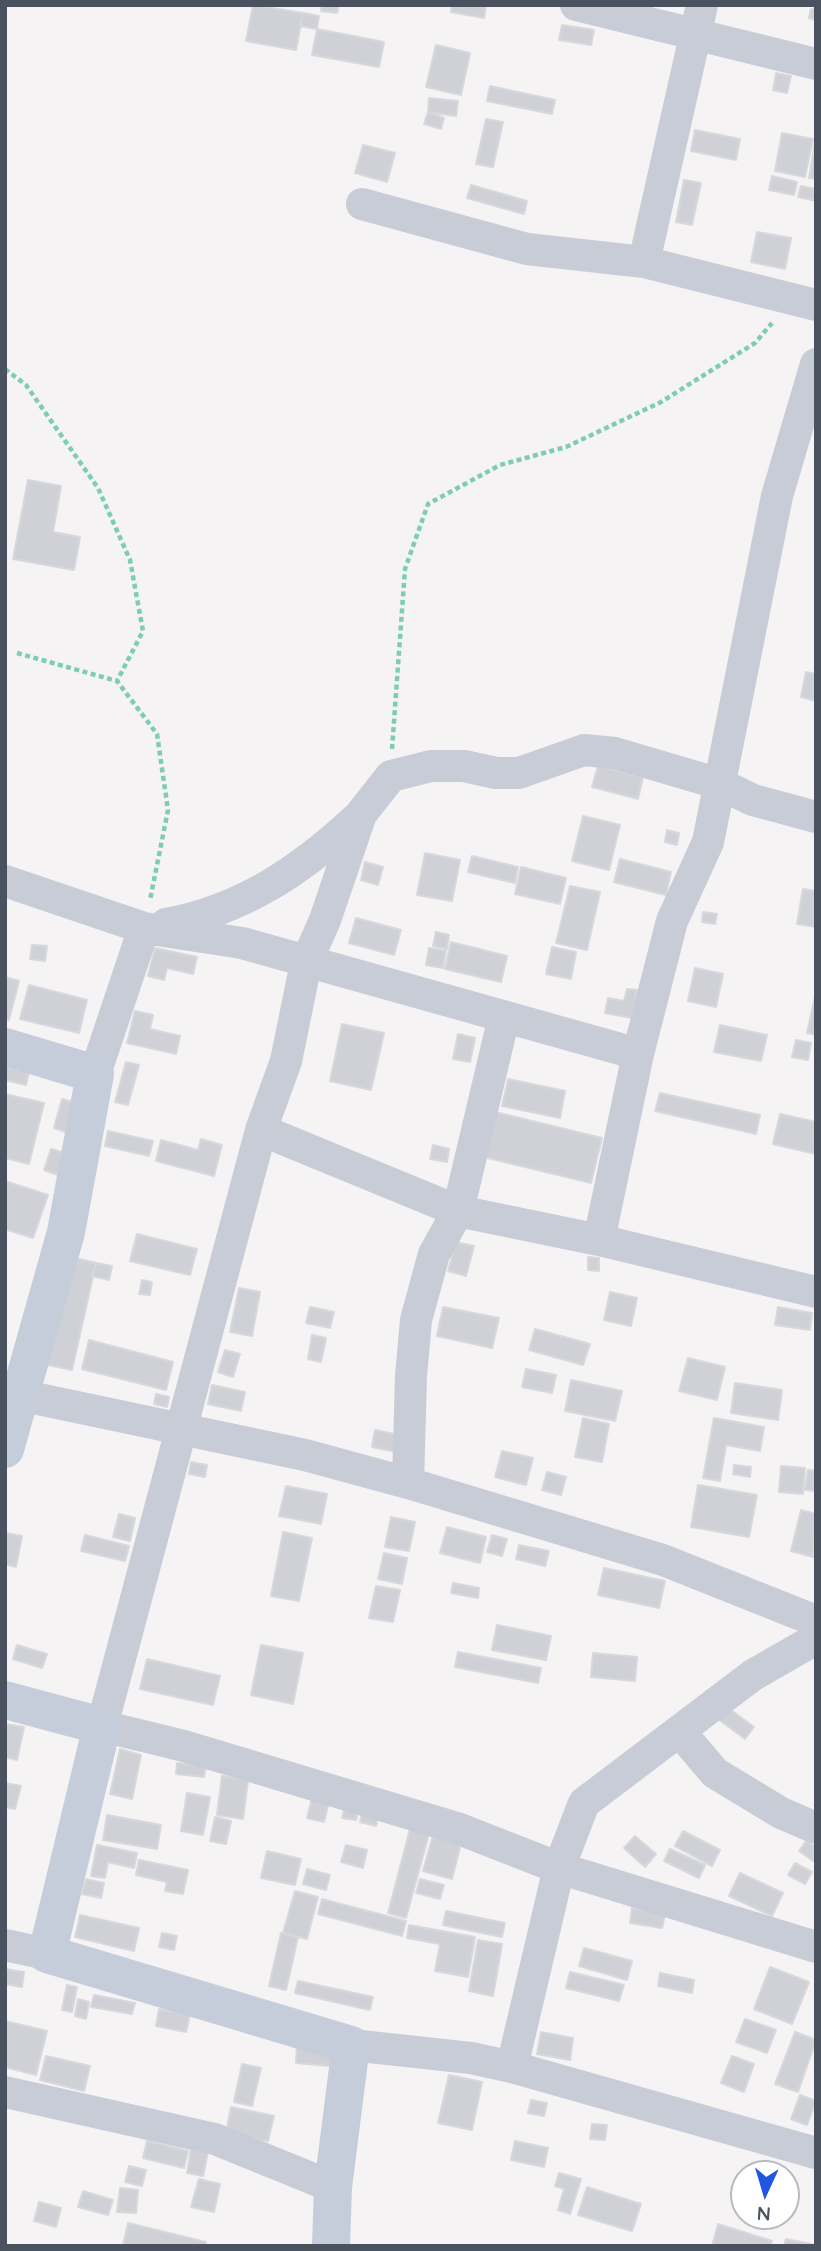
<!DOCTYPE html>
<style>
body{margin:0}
#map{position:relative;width:821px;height:2251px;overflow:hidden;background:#f5f3f3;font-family:Quicksand,sans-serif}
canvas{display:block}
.frame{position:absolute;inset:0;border:7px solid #4a5260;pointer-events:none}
.north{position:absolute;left:730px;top:2160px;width:70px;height:70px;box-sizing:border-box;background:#fff;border:2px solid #b7babf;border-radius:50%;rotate:184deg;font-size:19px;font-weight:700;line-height:28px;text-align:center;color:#4a5260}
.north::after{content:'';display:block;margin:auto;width:24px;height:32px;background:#2057e1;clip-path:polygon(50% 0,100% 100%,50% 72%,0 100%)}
</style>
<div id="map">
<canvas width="821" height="2251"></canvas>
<div class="frame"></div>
<div class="north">N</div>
</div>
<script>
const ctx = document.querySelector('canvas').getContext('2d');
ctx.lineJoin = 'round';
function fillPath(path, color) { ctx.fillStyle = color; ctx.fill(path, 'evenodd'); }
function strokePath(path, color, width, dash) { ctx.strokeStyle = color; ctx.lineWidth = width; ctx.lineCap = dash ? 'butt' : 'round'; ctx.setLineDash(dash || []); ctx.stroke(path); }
const building = new Path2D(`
 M253,5L303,13L296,50L246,41Z
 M322,5H339L337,13L321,11Z
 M452,5H486L484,18L451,12Z
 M811,9L816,10V20L809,18Z
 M303,13L319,16L317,29L300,26Z
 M562,25L594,30L591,45L559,40Z
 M317,29L384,42L379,67L312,55Z
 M436,45L470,53L461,95L426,87Z
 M776,73L791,76L787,93L773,90Z
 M490,86L555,100L552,114L487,101Z
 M429,98L458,101L456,116L428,112Z
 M428,112L444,118L441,129L424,124Z
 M486,119L503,122L493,167L476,164Z
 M695,130L740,139L736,160L691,151Z
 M782,133L813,139L805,177L775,171Z
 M815,143L816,144V179L809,178Z
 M363,145L395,153L387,182L355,173Z
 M772,176L797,182L794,195L769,190Z
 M684,180L701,183L692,225L676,222Z
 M471,185L527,201L524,214L467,198Z
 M801,186L816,189V201L798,197Z
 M757,232L791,238L785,269L751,262Z
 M28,480L61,486L53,532L80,537L74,570L13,559Z
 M806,672L816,674V701L801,697Z
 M598,766L643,777L638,799L592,787Z
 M583,816L620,825L609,870L572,861Z
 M667,830L679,833L677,845L665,842Z
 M425,853L460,860L452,901L417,895Z
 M472,856L518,867L515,883L468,872Z
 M620,859L671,872L666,895L614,882Z
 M365,862L383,867L378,885L361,880Z
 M521,867L566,878L560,904L515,894Z
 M570,886L600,892L587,950L556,943Z
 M803,889L816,891V927L797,924Z
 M703,912L717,914L715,924L702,922Z
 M356,918L401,930L394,955L349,943Z
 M436,932L449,935L447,949L433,946Z
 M451,942L507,956L501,982L445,969Z
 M32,945L47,946L45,961L30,959Z
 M552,947L576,952L571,979L546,974Z
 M155,948L197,957L193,974L167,968L164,980L148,976Z
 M429,948L446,951L443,968L426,965Z
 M695,968L723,974L716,1007L688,1001Z
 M5,977L19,981L9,1020L5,1019Z
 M29,985L87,1000L79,1033L20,1019Z
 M627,989L637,990L632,1018L605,1013L608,998L624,1001Z
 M816,992V1035L807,1033Z
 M135,1011L153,1015L150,1029L180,1036L176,1054L127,1043Z
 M342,1024L384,1033L371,1090L330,1081Z
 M720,1025L767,1035L761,1061L714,1052Z
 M458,1034L475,1038L470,1062L453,1059Z
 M796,1040L811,1043L808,1060L792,1057Z
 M126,1062L139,1065L128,1105L115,1102Z
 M5,1067L29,1072L26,1085L5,1080Z
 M508,1079L565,1091L560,1118L502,1106Z
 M660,1093L760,1115L756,1134L655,1111Z
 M5,1094L44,1103L29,1164L5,1158Z
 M62,1099L83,1105L75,1135L54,1128Z
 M495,1112L602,1138L591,1183L484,1157Z
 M780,1114L816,1122V1154L773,1144Z
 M108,1131L153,1141L149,1156L105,1146Z
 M201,1139L222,1145L214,1176L156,1161L161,1140L198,1150Z
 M433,1145L449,1149L447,1162L430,1159Z
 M51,1149L71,1155L64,1177L44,1170Z
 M5,1181L48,1195L33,1238L5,1229Z
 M137,1234L197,1249L190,1275L130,1261Z
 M456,1242L474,1246L466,1276L448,1271Z
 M72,1257L96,1263L72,1370L48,1365Z
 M588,1257L599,1258V1271L588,1270Z
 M96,1263L112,1266L109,1280L92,1276Z
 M142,1280L152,1282L150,1295L139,1294Z
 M239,1288L260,1292L252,1336L230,1332Z
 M610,1292L637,1298L631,1326L604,1320Z
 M310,1307L334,1312L330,1328L306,1323Z
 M443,1307L499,1318L492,1348L437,1336Z
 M778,1307L812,1313L810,1330L775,1325Z
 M535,1329L590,1344L583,1365L529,1350Z
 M312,1335L326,1338L321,1362L308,1359Z
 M89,1340L173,1362L166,1390L82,1369Z
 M225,1350L240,1354L233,1377L218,1372Z
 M688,1358L725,1367L717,1400L679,1391Z
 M526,1369L556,1375L552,1393L522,1387Z
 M571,1380L622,1391L615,1421L565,1411Z
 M735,1383L782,1390L778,1420L731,1413Z
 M212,1385L245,1392L241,1411L208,1404Z
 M156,1394L169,1397L167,1407L154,1404Z
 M583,1418L609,1424L602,1462L575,1457Z
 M714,1418L764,1427L760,1451L726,1445L720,1481L703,1478Z
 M375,1430L404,1436L401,1453L372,1447Z
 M502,1451L533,1458L526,1485L495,1477Z
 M191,1462L207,1465L205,1477L189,1474Z
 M734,1465L751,1467L750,1477L733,1474Z
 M781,1466L805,1468L803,1494L779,1492Z
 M808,1470L816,1471V1491L805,1490Z
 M547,1472L566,1477L561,1495L542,1490Z
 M698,1485L757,1495L749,1537L691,1527Z
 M286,1486L327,1494L321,1524L279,1516Z
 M801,1510L816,1514L813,1557L791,1551Z
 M119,1514L135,1518L130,1541L113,1537Z
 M391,1517L415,1522L409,1551L385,1547Z
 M447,1527L486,1537L480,1563L440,1553Z
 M283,1532L312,1538L299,1601L271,1596Z
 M5,1533L22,1536L16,1567L5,1564Z
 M85,1535L129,1546L125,1561L81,1551Z
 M492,1535L507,1539L502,1556L487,1552Z
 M519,1545L549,1551L545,1566L516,1559Z
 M384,1553L407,1558L402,1584L378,1579Z
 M604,1568L665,1581L659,1608L598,1595Z
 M453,1583L479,1588L478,1598L451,1593Z
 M376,1586L400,1590L393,1622L369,1618Z
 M497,1625L551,1636L546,1660L492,1650Z
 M17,1645L47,1654L42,1668L13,1659Z
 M261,1645L303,1653L293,1704L251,1695Z
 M458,1652L541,1668L538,1683L455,1667Z
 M593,1653L637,1657L635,1681L591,1677Z
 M147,1659L220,1676L213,1705L140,1689Z
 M727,1707L754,1727L745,1739L718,1719Z
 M5,1724L24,1727L17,1760L5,1757Z
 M120,1749L141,1755L132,1799L110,1794Z
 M177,1763L206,1766L204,1777L176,1774Z
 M222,1776L248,1780L243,1819L217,1815Z
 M5,1783L21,1786L15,1809L5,1807Z
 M187,1793L210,1797L203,1835L181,1831Z
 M312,1798L329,1802L324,1822L307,1818Z
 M345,1806L359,1808L356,1820L342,1818Z
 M363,1810L378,1815L376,1826L360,1822Z
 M107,1815L161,1825L157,1849L103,1840Z
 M215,1817L231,1821L226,1844L210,1841Z
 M411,1825L430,1830L406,1918L388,1913Z
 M683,1831L720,1850L712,1866L675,1846Z
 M434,1832L462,1839L452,1879L423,1871Z
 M635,1836L656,1854L645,1867L624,1848Z
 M806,1841L816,1847L813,1861L799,1851Z
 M97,1845L137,1853L134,1868L108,1862L105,1878L91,1876Z
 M346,1845L367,1850L363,1868L341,1862Z
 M670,1849L705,1865L699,1878L664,1861Z
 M267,1851L301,1859L295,1885L261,1878Z
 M139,1860L188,1870L183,1894L165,1891L167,1882L136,1875Z
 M795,1863L812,1872L805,1884L788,1875Z
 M307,1869L330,1875L326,1890L303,1884Z
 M740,1873L783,1893L772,1916L729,1896Z
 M86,1879L104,1883L101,1898L82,1894Z
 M420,1879L444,1885L440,1899L416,1893Z
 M295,1891L318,1897L307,1939L283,1933Z
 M322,1899L406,1921L402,1936L318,1914Z
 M632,1908L665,1914L662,1928L630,1923Z
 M446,1911L505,1923L502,1937L443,1925Z
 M80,1915L139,1928L134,1951L75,1937Z
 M409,1925L475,1937L468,1977L435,1971L440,1944L407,1938Z
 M162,1933L177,1936L174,1950L159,1947Z
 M281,1933L298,1937L286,1990L269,1986Z
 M478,1940L502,1944L493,1996L469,1991Z
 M584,1948L632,1961L627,1980L579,1966Z
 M770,1967L809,1982L792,2024L754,2009Z
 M5,1969L24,1972L22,1987L5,1984Z
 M570,1972L624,1985L619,2001L566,1988Z
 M660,1973L694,1980L692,1993L658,1986Z
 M298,1981L373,1997L370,2010L295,1993Z
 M67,1985L77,1987L72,2012L62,2010Z
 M94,1995L135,2003L132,2014L91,2007Z
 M78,1999L89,2002L86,2019L75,2016Z
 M159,2009L190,2015L186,2032L156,2026Z
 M745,2019L776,2030L767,2053L736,2042Z
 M5,2021L47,2031L36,2075L5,2067Z
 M541,2032L573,2038L570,2060L537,2054Z
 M795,2032L816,2040L798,2092L775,2084Z
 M297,2046L333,2049L330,2066L296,2063Z
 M46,2056L90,2066L84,2091L40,2080Z
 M732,2056L754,2064L744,2092L721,2083Z
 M242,2064L261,2068L252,2106L234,2102Z
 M449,2075L482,2082L472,2130L438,2123Z
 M800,2095L816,2101L807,2125L791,2119Z
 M531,2100L547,2103L544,2116L528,2113Z
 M231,2107L274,2116L268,2141L226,2133Z
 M592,2124L607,2125L605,2140L590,2139Z
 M147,2141L188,2151L184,2168L143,2158Z
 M515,2141L548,2148L544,2167L511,2160Z
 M191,2149L208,2152L203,2176L187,2173Z
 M129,2166L146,2170L142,2186L125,2182Z
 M559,2173L581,2179L570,2214L558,2210L564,2189L555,2186Z
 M199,2179L220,2184L214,2212L191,2207Z
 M587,2187L641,2204L632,2231L578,2215Z
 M120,2188L138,2190L136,2213L117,2212Z
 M83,2191L113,2200L108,2215L78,2207Z
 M39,2202L61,2208L56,2227L34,2221Z
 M128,2223L206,2242L205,2246H123Z
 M718,2224L772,2241L770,2246H712Z
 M786,2239L816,2245V2246H784Z`);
fillPath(building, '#cfd1d6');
strokePath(building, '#d7d8dd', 2);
strokePath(new Path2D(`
 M5,369L26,385L98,488L130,560L143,631L117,681
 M17,653L117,681L157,734L168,810L150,900
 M392,749L405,569L428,504L500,465L566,447L661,402L755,343L772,323`), '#7ccdb2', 4.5, [5, 3.5]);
strokePath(new Path2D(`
 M576,5L816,64
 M362,204L527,249L644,262L816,305
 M644,262L702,5
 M816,817L753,800L720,784L615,753L584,750L519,773H496L464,766H431L391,776L361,814L325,920L306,963L286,1061L261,1130L102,1726L184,1746L457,1828L559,1868L816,1947
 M5,881L144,928L242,943L638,1054
 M166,924C242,910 300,871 356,819
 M95,1074L144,928
 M261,1130L458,1211L599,1240L816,1292
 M599,1240L638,1054L672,921L708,842L777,496L816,364
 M5,1392L305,1455L408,1483L663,1560L816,1621
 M408,1483L411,1376L416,1320L434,1254L458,1211L504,1017
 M680,1732L715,1773L781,1813L816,1828
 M5,1945L47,1954
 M351,2045L471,2058L512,2067L559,1868L584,1803L753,1675L816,1639
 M512,2067L816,2153
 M5,2092L215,2139L333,2187`), '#c7ccd6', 32);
strokePath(new Path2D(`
 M5,1047L95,1074L66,1232L5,1449
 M5,1700L102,1726L47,1954L351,2045L333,2187L331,2246`), '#c6cdda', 38);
</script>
